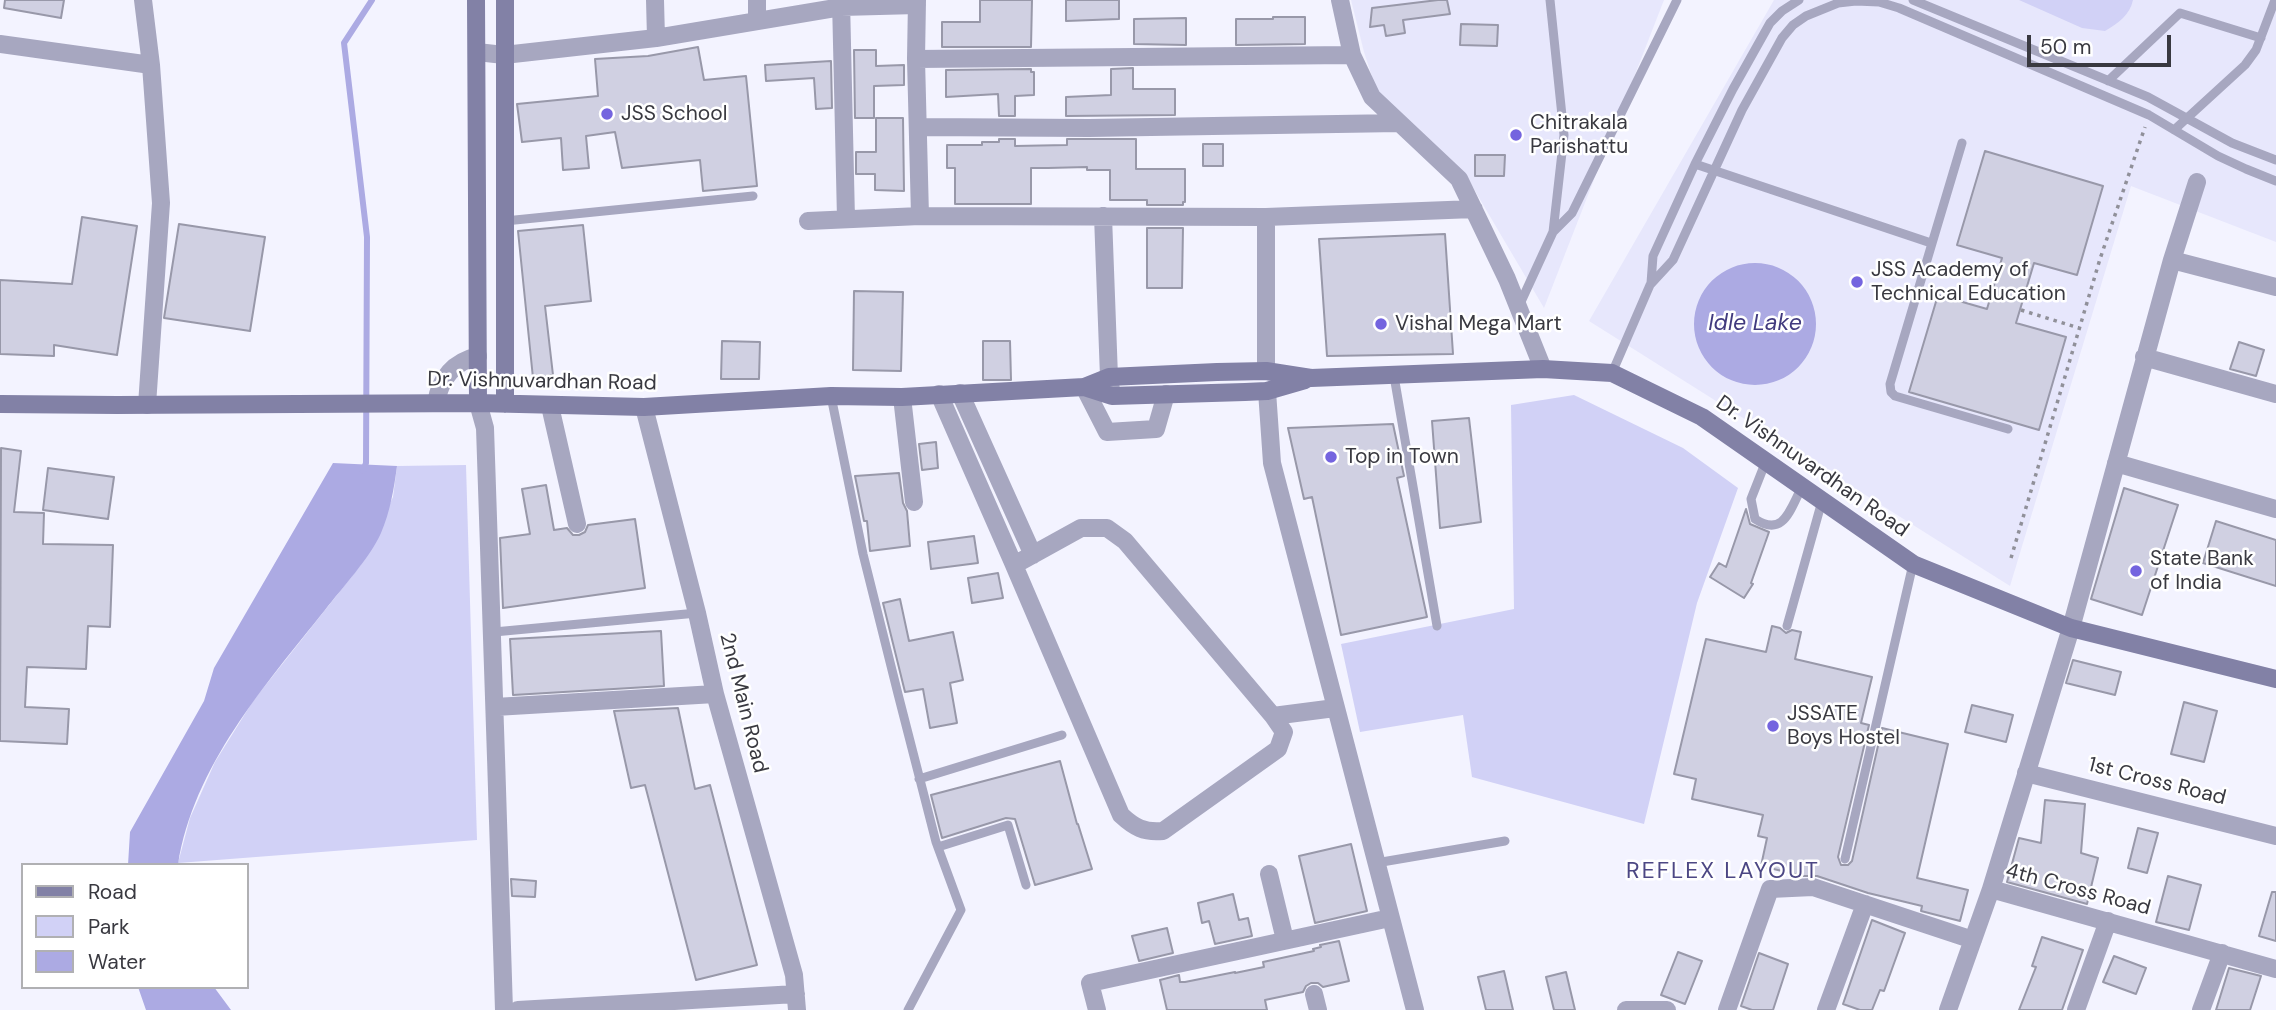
<!DOCTYPE html>
<style>
body{margin:0}
#map{position:relative;width:2276px;height:1010px;overflow:hidden;background:#f3f3ff;font-family:"DM Sans",sans-serif}
canvas{display:block}
.legend{position:absolute;left:21px;top:863px;width:228px;height:126px;box-sizing:border-box;background:#fff;border:2px solid #b0b0b3;margin:0;padding:9px 12px;list-style:none;font-size:21px;color:#393940}
.legend li{display:flex;align-items:center;gap:14px;height:35px}
.legend b{width:35px;border:2px solid #b0b0b3}
.scale{position:absolute;left:2027px;top:35px;width:144px;height:32px;box-sizing:border-box;border:4px solid #393940;border-top:0;padding-left:9px;font-size:21px;line-height:24px;white-space:nowrap;color:#393940;-webkit-text-stroke:5px #fff;paint-order:stroke}
</style>
<div id="map">
<canvas width="2276" height="1010"></canvas>
<ul class="legend">
<li><b style="height:9px;background:#8281a6"></b>Road</li>
<li><b style="height:19px;background:#d1d1f6"></b>Park</li>
<li><b style="height:19px;background:#acaae3"></b>Water</li>
</ul>
<div class="scale">50 m</div>
</div>
<script>
const ctx = document.querySelector('canvas').getContext('2d');
ctx.lineJoin = 'round';
function fillPath(path, color) { ctx.fillStyle = color; ctx.fill(path, 'evenodd'); }
function strokePath(path, color, width, dash) { ctx.strokeStyle = color; ctx.lineWidth = width; ctx.lineCap = dash ? 'butt' : 'round'; ctx.setLineDash(dash || []); ctx.stroke(path); }
function label(font, color, halo, rows, align = 'center') {
  ctx.font = font + ' "DM Sans",sans-serif'; ctx.lineWidth = 5; ctx.setLineDash([]); ctx.textBaseline = 'middle'; ctx.strokeStyle = halo; ctx.fillStyle = color; for (const [text, x, y, turn = 0] of rows) {
    ctx.save(); ctx.translate(x, y); ctx.rotate((+turn || 0) * Math.PI / 180); ctx.textAlign = isNaN(turn) ? turn : align; if (halo) ctx.strokeText(text, 0, 0); ctx.fillText(text, 0, 0); ctx.restore();
  }
}
fillPath(new Path2D(`
 M1351,0H1664L1544,308L1465,174L1378,95L1364,52Z
 M1774,0H2276V242L2131,186L2010,586L1589,321Z`), '#e7e7fc');
fillPath(new Path2D(`
 M2019,0H2133C2130,15 2118,23 2105,31L2082,28Z
 M1574,395L1683,448L1738,488L1697,603L1644,824L1472,777L1463,715L1360,732L1341,644L1514,609L1511,405Z
 M466,465L477,840L178,863L190,818L215,762L253,701L360,566L393,497L397,466Z`), '#d1d1f6');
fillPath(new Path2D(`
 M1694 324a61 61 0 1 1 122 0a61 61 0 1 1-122 0Z
 M333,463L397,466C394,489 390,512 381,533C370,558 342,588 325,610C265,685 193,767 178,865H128L130,832L204,701L214,668Z
 M138,987H214L231,1010H146Z`), '#acaae3');
strokePath(new Path2D(`
 M363,471L366,463L367,237L344,43L372,0`), '#acaae3', 6);
const building = new Path2D(`
 M5,0H64L61,18L4,8Z
 M980,0H1032L1031,47H942V22H980Z
 M1066,0H1119V19L1066,21Z
 M1438,0H1447L1450,14L1403,20L1405,33L1386,36L1384,25L1370,27L1372,8Z
 M1273,17H1305V44L1236,45V19H1273Z
 M1186,18V45L1134,44V19Z
 M1461,24L1498,25L1497,46L1460,45Z
 M698,47L704,80L746,76L757,186L703,191L700,160L622,168L615,132L586,136L589,168L563,170L561,138L522,142L517,104L598,96L595,59L648,56Z
 M854,50H876V66L904,65V85L874,86V118H855Z
 M831,61L832,108L816,109L814,78L766,81L765,65Z
 M1133,68V89H1175V115L1066,116V97L1111,95V69Z
 M1031,69V72H1034V95L1015,96V116H999L998,94L946,97V70Z
 M876,118H903L904,191L875,190V174H856V152H876Z
 M999,139H1015V146L1067,145V139H1136V169H1185V202H1183V205H1147V200H1110V170H1087V167L1048,168H1031V204H955V168H947V145H982V142H999Z
 M1203,144H1223V166H1203Z
 M1985,151L2103,186L2077,275L2034,263L2016,323L2066,337L2039,430L1909,392L1938,295L1987,309L2002,258L1957,245Z
 M1475,155H1505L1504,176H1475Z
 M82,217L137,226L117,355L54,345V356L0,354V280L72,284Z
 M179,224L265,237L250,331L164,318Z
 M583,225L591,301L545,306L553,375L533,378L518,231Z
 M1147,228H1183L1182,288H1147Z
 M1445,234L1453,354L1327,356L1319,239Z
 M854,291L903,292L901,371L853,370Z
 M722,341L760,342L759,379H721Z
 M983,341H1010L1011,380H983Z
 M2239,342L2264,350L2256,376L2230,369Z
 M1469,418L1481,522L1440,528L1432,421Z
 M1393,424L1404,476L1397,478L1427,617L1341,635L1312,497L1304,499L1288,428Z
 M936,442L938,468L922,470L919,444Z
 M1,448L21,451L14,512L44,513L43,544L113,545L110,627L88,626L86,669L27,667L25,707L69,709L67,744L0,741Z
 M48,468L114,477L108,519L43,510Z
 M899,473L903,503L907,511L910,546L870,551L867,521H864L855,476Z
 M546,485L554,530L567,528L573,535H579L585,532L588,525L635,519L645,588L503,608L500,538L530,534L522,489Z
 M2124,488L2178,505L2142,615L2091,599Z
 M1746,509L1750,524L1769,532L1751,583L1753,584L1744,598L1710,577L1719,563L1726,567Z
 M2216,521L2276,540V586L2203,563Z
 M974,536L978,563L931,569L928,542Z
 M998,573L1003,598L972,603L968,578Z
 M900,599L909,641L953,632L963,680L950,683L957,723L930,728L923,689L905,692L883,603Z
 M1772,626L1780,628L1786,633L1792,630L1801,632L1795,659L1872,677L1861,723L1869,725L1838,857L1841,865H1848L1852,861L1882,728L1948,744L1917,878L1968,890L1960,921L1921,911L1922,906L1868,893L1817,876H1803L1761,866L1767,838L1758,836L1763,815L1692,799L1696,779L1674,774L1706,639L1766,652Z
 M661,631L664,686L513,695L510,639Z
 M2073,660L2121,672L2115,695L2066,683Z
 M2184,702L2217,711L2204,762L2171,754Z
 M1972,705L2013,715L2006,742L1965,732Z
 M678,708L695,789L710,785L757,965L696,980L645,785L631,788L614,711Z
 M1060,761L1077,824H1078L1092,869L1035,885L1015,819L1006,818L942,838L931,795Z
 M2045,800L2085,804L2081,853L2098,858L2087,904L2007,882L2019,838L2041,843Z
 M2138,828L2158,833L2147,873L2128,868Z
 M1351,844L1367,911L1315,923L1299,856Z
 M2168,876L2201,885L2189,930L2156,922Z
 M511,879L536,881L535,897L512,896Z
 M2272,892H2276V941L2259,936Z
 M1233,894L1239,920L1248,918L1252,936L1215,944L1209,921L1202,923L1198,903Z
 M1872,920L1905,933L1884,991L1880,990L1872,1010H1860L1843,1004Z
 M1167,928L1173,953L1139,961L1132,936Z
 M2042,937L2083,950L2062,1010H2019L2036,967L2032,966Z
 M1339,941L1349,981L1323,987L1318,983H1311L1306,986L1303,992L1265,1000L1267,1010H1167L1160,980L1179,975L1180,982H1185L1235,972V973L1264,967L1263,962L1314,951L1313,949L1321,947L1320,945Z
 M1678,952L1702,961L1685,1004L1661,995Z
 M1759,953L1788,964L1773,1010H1752L1741,1006Z
 M2114,956L2146,968L2136,994L2103,982Z
 M2229,968L2261,976L2250,1010H2216Z
 M1504,971L1513,1010H1486L1478,977Z
 M1566,972L1575,1010H1554L1546,977Z`);
fillPath(building, '#d0d0e2');
strokePath(building, '#9898a9', 2);
strokePath(new Path2D(`
 M2021,310L2079,328
 M2011,558L2100,259L2145,127`), '#909099', 3.5, [3.5, 5]);
strokePath(new Path2D(`
 M1550,0L1564,135L1553,232
 M1913,0L2148,97L2232,143L2276,160
 M2108,81L2180,13L2261,38
 M2174,130L2245,65L2256,50L2275,0
 M1962,143L1890,384L1891,392L1895,396L2008,429
 M1695,164L1931,243
 M505,221L753,196
 M1651,283L1653,256L1695,164L1733,89L1770,23L1782,11L1799,0
 M1519,306L1553,232L1572,213L1677,0
 M1612,373L1650,285L1673,260L1742,110L1782,38L1793,25L1806,16L1838,3L1856,1L1879,2L1899,8L2149,115L2218,156L2246,169L2276,181
 M1394,376L1437,626
 M831,396L863,554L898,694L936,842L961,910L908,1010
 M1766,461L1751,499L1755,519C1784,538 1790,509 1802,487
 M1787,626L1822,501
 M494,632L697,613
 M919,779L1062,735
 M938,847L1008,825L1026,885
 M1845,859L1913,564
 M1376,863L1505,841`), '#a7a7c0', 9);
strokePath(new Path2D(`
 M143,0L151,65
 M655,0L656,38
 M841,0L846,219
 M917,0L916,59L920,216
 M1340,0L1352,55L1372,97L1459,179L1507,279L1543,369
 M757,21V0
 M0,44L151,65L161,203L147,405
 M477,52L504,55L656,38L841,7L917,5
 M916,59L1352,55
 M918,127L1089,128L1399,123
 M1103,216L1109,377L1111,390
 M808,221L920,216L1266,217L1474,209
 M2172,260L2197,182
 M2144,357L2276,394
 M1266,371V217
 M1084,387L1107,432L1156,429L1166,394
 M1267,391L1272,463L1415,1010
 M960,393L1033,555
 M939,394L1014,565
 M902,397L914,502
 M478,403L485,428C493,622 497,816 504,1010
 M550,406L577,524
 M644,407L697,613L715,694L794,975L797,1010
 M2116,463L2276,509
 M495,707L715,694
 M1273,716L1125,541L1107,528H1081L1014,565L1121,815C1134,827 1144,833 1163,831L1278,749L1284,732L1273,716L1335,708
 M2026,773L2276,836
 M1269,874L1285,940
 M1991,889L2071,628L2172,260L2276,287
 M1314,994L1318,1010
 M518,1010L796,994
 M1097,1010L1090,983L1390,918
 M1626,1010H1667
 M1727,1010L1770,889L1813,887L1973,940
 M1826,1010L1865,904
 M1948,1010L1991,889L2276,969
 M2076,1010L2108,921
 M2201,1010L2222,953`), '#a7a7c0', 18);
strokePath(new Path2D(`
 M436,403C440,379 453,362 478,356`), '#a7a7c0', 18);
strokePath(new Path2D(`
 M476,0L478,403
 M1084,387L1112,396L1245,392L1267,391L1305,380
 M0,404L117,405L478,403L644,407L831,396L902,397L1084,387L1109,377L1217,372L1266,371L1311,378L1543,369L1612,373L1702,417L1913,564L2071,628L2276,679
 M505,404V0`), '#8281a6', 18);
for (const [x, y, r, color] of [
 [607,114,7,"#7464df"],
 [1516,135,7,"#7464df"],
 [1857,282,7,"#7464df"],
 [1381,324,7,"#7464df"],
 [1331,457,7,"#7464df"],
 [2136,571,7,"#7464df"],
 [1773,726,7,"#7464df"]
]) { const dot = new Path2D(); dot.arc(x, y, r, 0, 2 * Math.PI); ctx.fillStyle = color; ctx.fill(dot); strokePath(dot, '#fff', 2.5); }
label('21px', '#393940', '#fff', [
 ["JSS School",621,114],
 ["Chitrakala",1530,123],
 ["Parishattu",1530,147],
 ["JSS Academy of",1871,270],
 ["Technical Education",1871,294],
 ["Vishal Mega Mart",1395,324],
 ["Top in Town",1345,457],
 ["State Bank",2150,559],
 ["of India",2150,583],
 ["JSSATE",1787,714],
 ["Boys Hostel",1787,738]
], 'left');
label('21px', '#393940', '#fff', [
 ["Dr. Vishnuvardhan Road",542,382,1],
 ["Dr. Vishnuvardhan Road",1812,467,35],
 ["2nd Main Road",743,703,76],
 ["1st Cross Road",2157,782,14],
 ["4th Cross Road",2078,890,15]
]);
label('italic 23px', '#413a7e', '#fff', [
 ["Idle Lake",1755,324]
]);
ctx.letterSpacing = '2px';
label('23px', '#4c4784', '#fff', [
 ["REFLEX LAYOUT",1723,872]
]);
ctx.letterSpacing = '0px';
</script>
